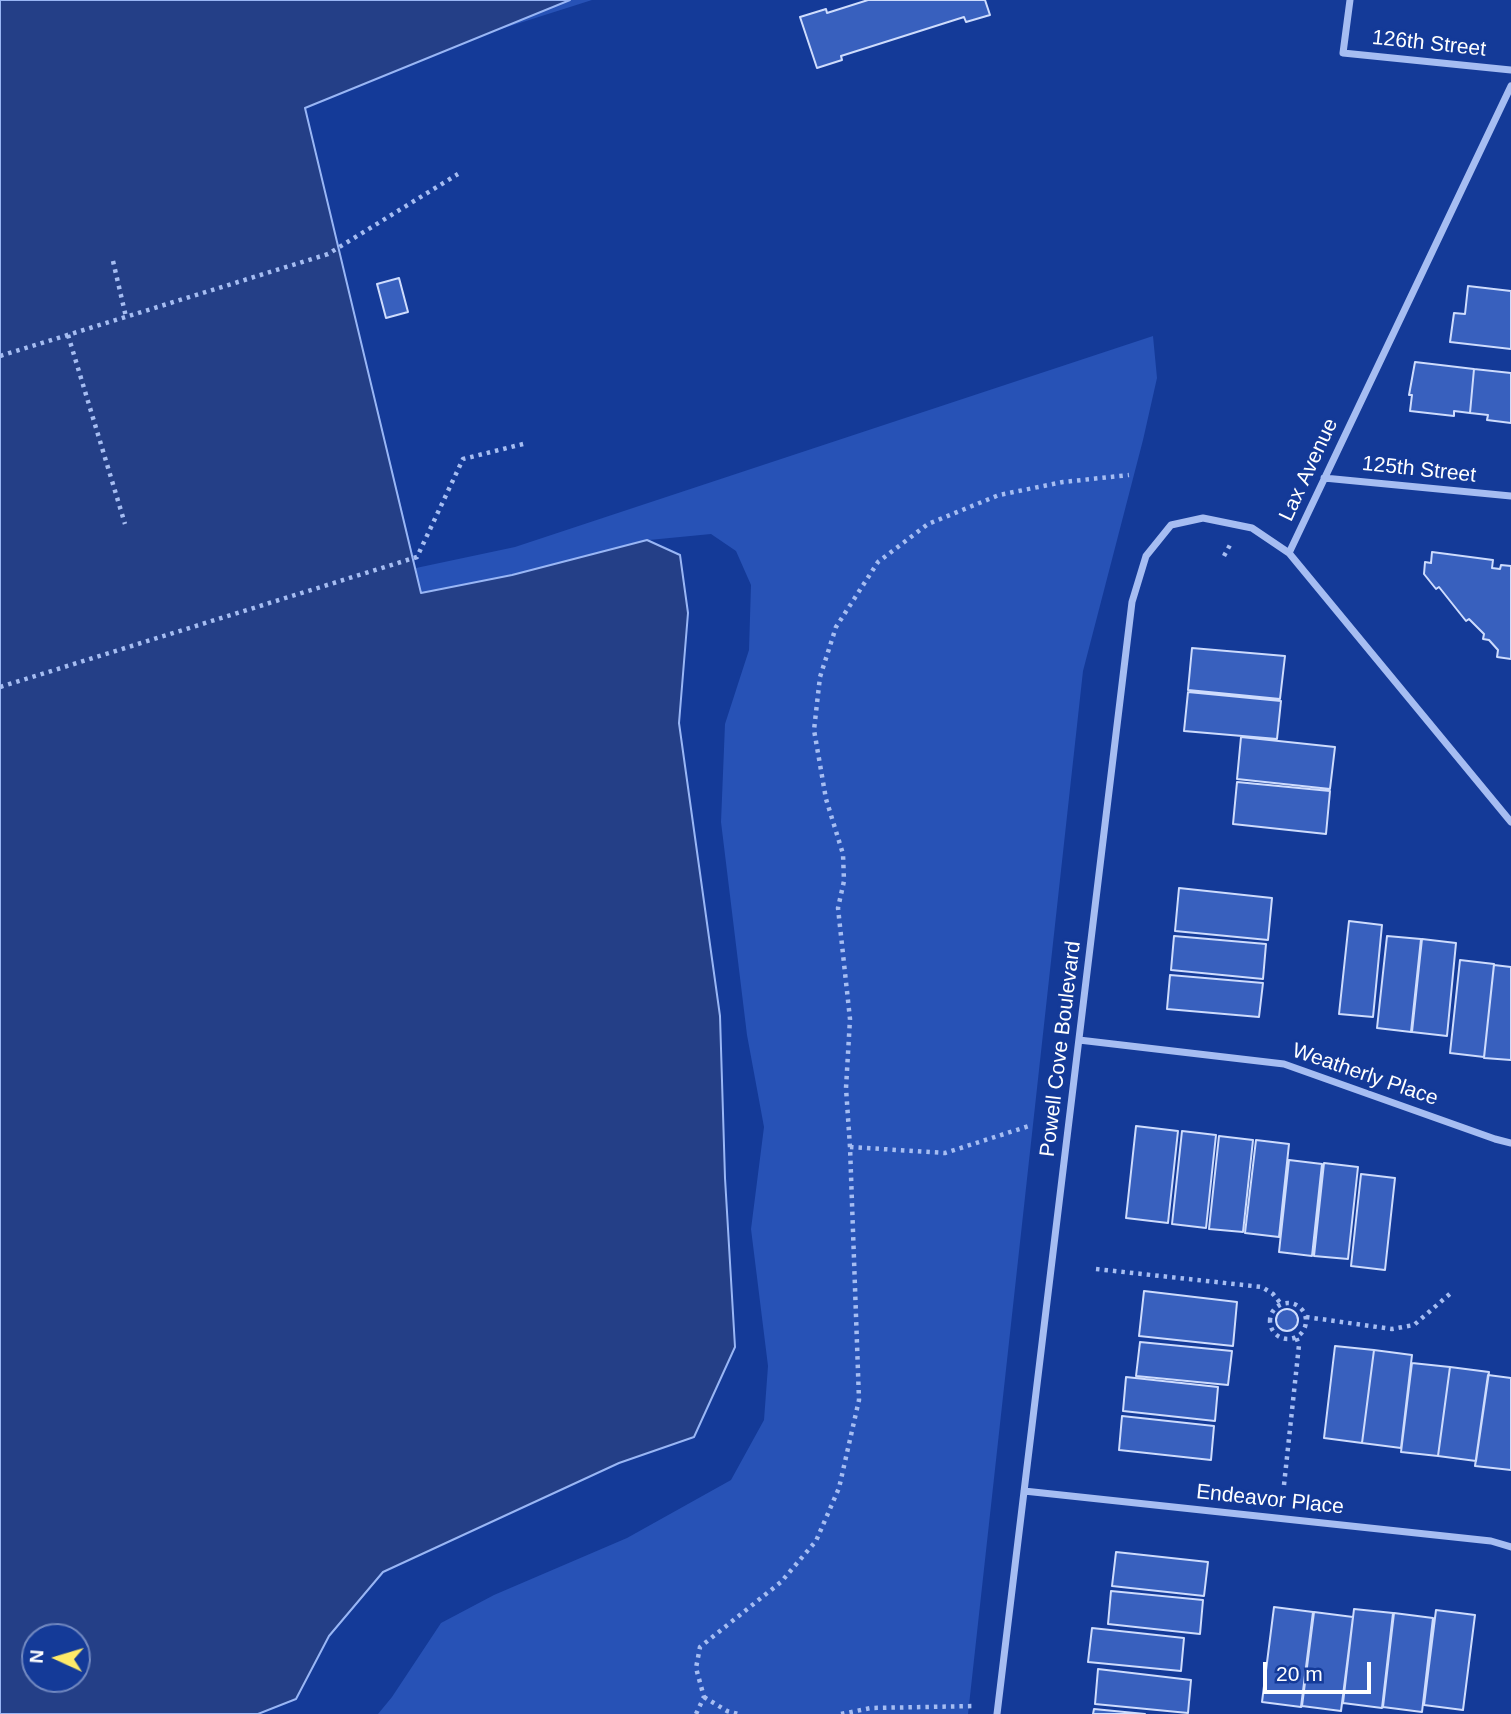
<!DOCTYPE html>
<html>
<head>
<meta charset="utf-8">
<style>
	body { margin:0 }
	#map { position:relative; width:1511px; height:1714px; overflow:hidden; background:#143a98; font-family:Helvetica,sans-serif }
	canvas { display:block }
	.north { position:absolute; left:21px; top:1623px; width:70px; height:70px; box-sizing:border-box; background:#143a98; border:2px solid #7289c1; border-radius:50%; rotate:274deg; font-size:19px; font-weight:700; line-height:28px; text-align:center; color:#fff }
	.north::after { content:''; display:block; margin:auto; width:24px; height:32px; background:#ffea68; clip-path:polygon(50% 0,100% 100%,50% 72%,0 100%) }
	.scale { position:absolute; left:1263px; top:1662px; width:108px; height:32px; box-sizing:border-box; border:4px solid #fff; border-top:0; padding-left:9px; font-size:21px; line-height:24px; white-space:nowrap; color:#fff; -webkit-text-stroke:5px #143a98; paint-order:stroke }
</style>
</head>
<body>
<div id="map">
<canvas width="1511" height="1714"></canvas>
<div class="north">N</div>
<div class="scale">20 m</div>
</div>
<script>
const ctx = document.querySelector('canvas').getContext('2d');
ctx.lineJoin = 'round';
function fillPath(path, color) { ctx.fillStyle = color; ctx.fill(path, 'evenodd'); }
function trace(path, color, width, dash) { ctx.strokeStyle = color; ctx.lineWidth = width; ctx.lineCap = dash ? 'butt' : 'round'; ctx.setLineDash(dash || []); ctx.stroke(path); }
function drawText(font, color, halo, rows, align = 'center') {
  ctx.font = font + ' Helvetica,sans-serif'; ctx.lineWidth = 6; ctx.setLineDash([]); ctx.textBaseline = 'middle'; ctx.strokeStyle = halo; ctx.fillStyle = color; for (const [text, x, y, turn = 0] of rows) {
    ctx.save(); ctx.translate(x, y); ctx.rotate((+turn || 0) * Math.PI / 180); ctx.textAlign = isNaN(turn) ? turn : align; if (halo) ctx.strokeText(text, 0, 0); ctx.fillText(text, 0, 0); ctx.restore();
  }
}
const green = new Path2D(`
	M329 0H592L485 34 305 108 416 568 515 547 1153 336 1157 378 1143 440 1083 671 968 1714H378L392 1697 441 1623 494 1595 627 1538 731 1480 764 1420 768 1366 751 1229 764 1127 747 1035 721 822 725 724 749 650 751 585 736 551 711 534 649 540 680 555 688 613 679 723 720 1016 725 1178 735 1347 694 1437 619 1463 383 1572 329 1636 296 1699 258 1714H0V548ZM35 1637H77V1679H35Z`);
const water = new Path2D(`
	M0 0H570L305 108 421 593 512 575 647 540 680 555 688 613 679 723 720 1016 725 1178 735 1347 694 1437 619 1463 383 1572 329 1636 296 1699 258 1714H0ZM35 1637H77V1679H35Z`);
const building = new Path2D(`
	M868 0H985L990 15 966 22 964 17 841 56 842 60 817 68 800 17 826 9 827 13Z
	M399 278 408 312 386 318 377 284Z
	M1468 286 1511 291V349L1450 342 1454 313 1465 314Z
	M1415 362 1474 369 1470 413 1454 411V416L1410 411 1412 395H1409Z
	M1474 369 1511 373V423L1487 420 1488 415 1470 413Z
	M1432 552 1493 560 1492 568 1500 569 1501 565 1511 566V659L1497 657 1498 650 1489 640 1483 639 1484 634 1469 619 1466 621 1439 587 1436 589 1424 574 1425 562 1431 563Z
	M1192 648 1285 656 1280 699 1188 690Z
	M1188 692 1281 701 1277 739 1184 731Z
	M1241 737 1335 747 1330 789 1237 779Z
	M1237 782 1330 791 1326 834 1233 824Z
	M1179 888 1272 898 1268 940 1175 931Z
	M1349 921 1382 925 1373 1017 1339 1014Z
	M1174 936 1266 944 1263 979 1171 970Z
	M1387 936 1421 939 1411 1032 1377 1028Z
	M1422 939 1456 943 1447 1036 1412 1032Z
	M1460 960 1494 964 1484 1057 1450 1053Z
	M1494 965 1511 967V1060L1484 1058Z
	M1170 975 1263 983 1259 1017 1167 1009Z
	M1136 1126 1178 1131 1168 1223 1126 1218Z
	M1182 1131 1216 1135 1206 1228 1172 1224Z
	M1219 1136 1253 1140 1243 1232 1209 1229Z
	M1256 1140 1289 1144 1279 1237 1245 1233Z
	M1289 1160 1322 1164 1312 1256 1279 1252Z
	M1324 1163 1358 1167 1348 1259 1314 1256Z
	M1361 1174 1395 1178 1385 1270 1351 1266Z
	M1144 1291 1237 1302 1233 1346 1139 1336Z
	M1276 1320a11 11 0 1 1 22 0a11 11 0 1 1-22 0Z
	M1140 1342 1232 1351 1228 1385 1136 1376Z
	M1335 1346 1374 1350 1362 1443 1324 1438Z
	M1374 1350 1412 1355 1401 1448 1362 1443Z
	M1412 1363 1450 1367 1438 1456 1401 1452Z
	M1450 1367 1489 1372 1476 1461 1438 1456Z
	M1488 1375 1511 1378V1470L1475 1466Z
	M1126 1377 1218 1387 1215 1421 1123 1411Z
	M1122 1416 1214 1426 1211 1460 1119 1450Z
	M1116 1552 1208 1562 1204 1596 1112 1586Z
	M1111 1591 1203 1600 1200 1634 1108 1624Z
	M1274 1607 1313 1612 1301 1707 1262 1702Z
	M1354 1609 1393 1613 1382 1708 1343 1703Z
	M1436 1610 1475 1615 1463 1710 1424 1705Z
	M1314 1612 1353 1617 1341 1711 1302 1706Z
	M1394 1613 1433 1618 1422 1712 1383 1707Z
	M1092 1628 1184 1638 1181 1671 1088 1662Z
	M1098 1669 1191 1680 1188 1713 1095 1704Z
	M1094 1709 1145 1714H1093Z`);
const path = new Path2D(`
	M113 261 126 317
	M68 335 125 524
	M0 356 328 254 458 174
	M1224 556 1230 545
	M0 687 417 557 463 459 527 443
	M850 1147 945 1153 1029 1126
	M1096 1269 1262 1287 1273 1294 1281 1304
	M1270 1321a18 18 0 1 1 36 0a18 18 0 1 1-36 0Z
	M1306 1317 1392 1329 1414 1325 1452 1292
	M1284 1485 1299 1345 1296 1337
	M704 1697 727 1711 738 1714
	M696 1714 704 1697 696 1668 700 1647 781 1582 816 1541 839 1488 859 1400 850 1147 846 1088 850 1019 838 908 844 881 843 854 826 799 814 730 820 677 836 627 878 562 928 524 999 495 1063 482 1129 475
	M841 1714 871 1708 976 1706`);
const street = new Path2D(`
	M1350 0 1343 53 1511 70
	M1324 478 1511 496
	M1289 553 1511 86
	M1079 1040 1284 1064 1495 1139 1511 1143
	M1024 1491 1491 1541 1511 1547
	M997 1714 1132 602 1146 556 1171 525 1203 518 1252 528 1289 553 1511 822`);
const streetNames = [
	["126th Street",1429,44,6],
	["Lax Avenue",1309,470,-65],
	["125th Street",1419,470,6],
	["Powell Cove Boulevard",1061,1049,-83],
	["Weatherly Place",1365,1075,19],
	["Endeavor Place",1270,1500,6]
];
fillPath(green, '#2752b6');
fillPath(water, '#243f87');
trace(water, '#99b6f5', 2);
fillPath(building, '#3860be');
trace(building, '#cedcfd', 2);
trace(path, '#a6bdf2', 4.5, [3.5, 5]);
trace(street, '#a6bdf2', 7);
drawText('21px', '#fff', '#143a98', streetNames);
</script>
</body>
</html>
